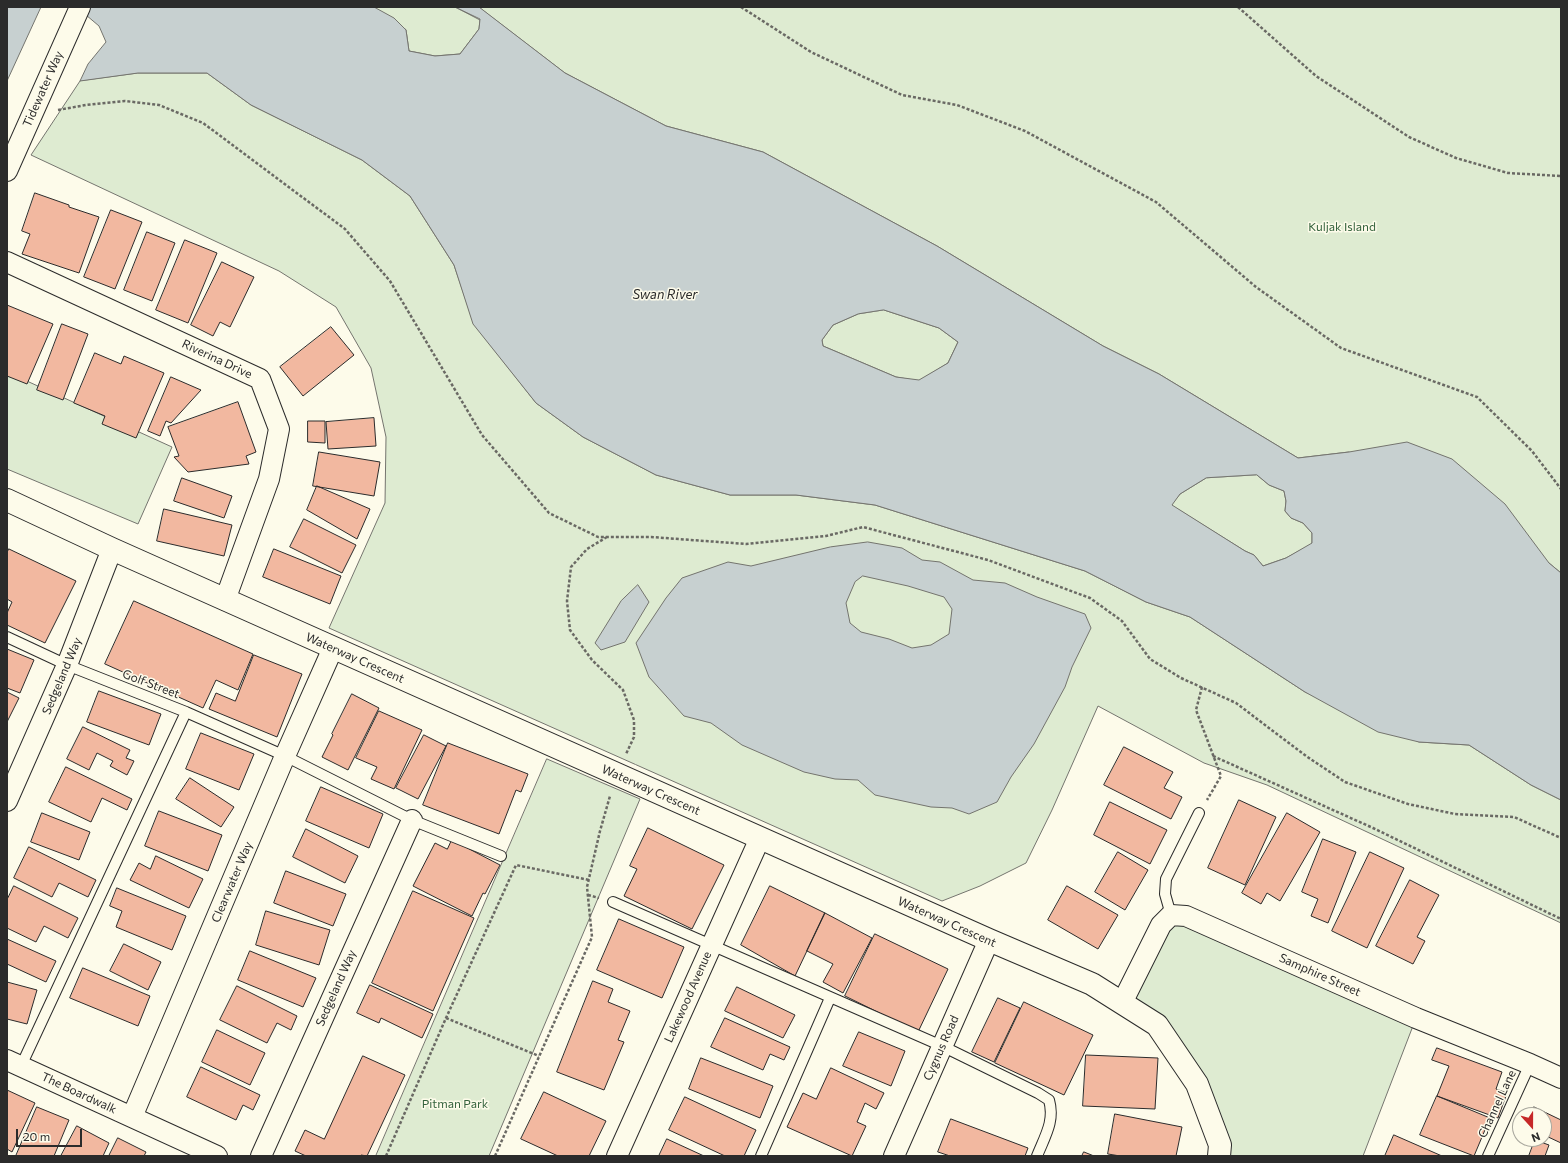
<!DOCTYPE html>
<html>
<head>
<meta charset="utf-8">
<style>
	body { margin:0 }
	#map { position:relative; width:1568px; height:1163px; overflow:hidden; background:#fdfbea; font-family:Commissioner,sans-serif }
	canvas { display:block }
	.frame { position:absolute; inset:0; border:8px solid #2b2b2b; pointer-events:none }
	.north { position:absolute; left:1512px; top:1107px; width:40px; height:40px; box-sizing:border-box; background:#fdfbea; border:1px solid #a9a89e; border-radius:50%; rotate:159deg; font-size:11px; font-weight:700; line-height:16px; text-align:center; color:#2b2b2b }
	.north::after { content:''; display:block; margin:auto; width:14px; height:18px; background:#c62828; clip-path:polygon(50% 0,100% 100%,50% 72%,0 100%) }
	.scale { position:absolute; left:16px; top:1129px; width:66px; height:18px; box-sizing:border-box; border:2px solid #2b2b2b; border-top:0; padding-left:5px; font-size:12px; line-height:14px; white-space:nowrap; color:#2b2b2b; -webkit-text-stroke:3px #fdfbea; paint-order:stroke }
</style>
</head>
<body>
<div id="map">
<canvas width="1568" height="1163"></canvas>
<div class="frame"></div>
<div class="north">N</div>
<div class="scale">20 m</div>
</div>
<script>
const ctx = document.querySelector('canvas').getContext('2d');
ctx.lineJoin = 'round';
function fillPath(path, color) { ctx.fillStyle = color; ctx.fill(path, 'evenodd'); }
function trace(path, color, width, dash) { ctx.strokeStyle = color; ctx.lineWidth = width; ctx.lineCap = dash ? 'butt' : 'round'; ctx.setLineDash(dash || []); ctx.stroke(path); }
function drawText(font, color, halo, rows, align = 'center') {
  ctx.font = font + ' Commissioner,sans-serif'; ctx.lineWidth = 3; ctx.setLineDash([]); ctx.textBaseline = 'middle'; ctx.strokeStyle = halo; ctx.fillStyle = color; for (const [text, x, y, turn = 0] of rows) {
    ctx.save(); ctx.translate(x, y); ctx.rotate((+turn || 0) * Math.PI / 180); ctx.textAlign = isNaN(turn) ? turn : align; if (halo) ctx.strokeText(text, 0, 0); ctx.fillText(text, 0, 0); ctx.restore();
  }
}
const green = new Path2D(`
	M374 7H455L480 20 479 29 460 54 435 56 409 51 406 30Z
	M479 7H1561V573L1549 563 1349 452 1298 458 1159 374 1103 346 937 246 763 152 666 126 565 73Z
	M138 73H207L251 105 362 160 410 196 454 265 474 324 536 403 583 437 656 475 730 495H796L875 505 1085 571 1146 602 1190 617 1305 692 1419 742 1469 745 1531 785 1561 800V923L1267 785 1204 763 1098 706 1052 810 1026 863 980 886 942 901 329 628 385 503 386 437 371 368 336 307 279 271 31 155 80 81Z
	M884 310 939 328 958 342 948 363 919 381 896 377 823 346 822 340 833 325 858 314Z
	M7 372 172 447 138 524 7 469Z
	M1257 475 1269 485 1284 491 1286 501 1285 511 1291 518 1303 523 1312 533V544L1286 558 1263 566 1254 555 1245 551 1171 505 1180 494 1206 478Z
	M547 759 640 799 489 1156H376Z
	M1171 915 1416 1018 1363 1156H1219L1197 1084 1122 1003Z`);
const water = new Path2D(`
	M7 7H41L7 81Z
	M70 7H374L394 18 406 30 409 51 435 56 460 54 479 29 480 19 455 7H479L565 73 666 126 763 152 937 246 1103 346 1159 374 1298 458 1349 452 1407 442 1452 459 1505 504 1549 563 1561 573V800L1531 785 1469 745 1419 742 1378 732 1305 692 1190 617 1146 602 1085 571 875 505 796 495H730L656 475 583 437 536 403 473 324 454 265 410 196 362 160 251 105 207 73H138L80 81 88 64 106 42 99 26 86 15ZM884 310 939 328 958 342 948 363 919 380 896 377 823 346 822 340 833 325 858 314ZM1257 475 1269 485 1284 491 1286 501 1285 511 1291 518 1303 523 1312 533V543L1286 558 1263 566 1254 555 1245 551 1172 505 1180 494 1206 478Z
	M868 542 902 548 922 560 940 562 973 580 1005 583 1037 597 1085 614 1091 628 1072 667 1065 687 1034 744 1011 777 997 802 969 814 952 808 931 807 875 795 858 780 835 779 804 772 742 745 711 723 684 716 649 677 636 643 666 598 682 578 728 562 751 566 830 547ZM863 576 908 586 944 597 952 609 949 634 931 645 912 648 889 639 861 632 850 623 846 603 855 582Z
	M638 585 649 602 625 642 601 650 595 643 621 601Z`);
const building = new Path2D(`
	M35 193 69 205V207L99 217 79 273 22 254 30 234 22 231Z
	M111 210 142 222 115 289 84 277Z
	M147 232 175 243 152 301 124 290Z
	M185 240 217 253 188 323 156 310Z
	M222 262 254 277 230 327 220 322 213 336 191 325Z
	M7 305 53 324 27 384 7 376Z
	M62 324 88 334 63 400 37 390Z
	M331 327 354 355 303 396 280 367Z
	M95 353 121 364 124 356 164 373 136 438 102 424 105 416 74 403Z
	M171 377 201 390 171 423 166 421 160 436 148 431Z
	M238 402 256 452 246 456 249 464 188 472 174 457 179 456 168 427Z
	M374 418 376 446 328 449 326 422Z
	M308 421H325V443L308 442Z
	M319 452 380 462 374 496 313 486Z
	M182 478 232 496 224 518 174 501Z
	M317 486 370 509 357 539 307 510Z
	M164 509 232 525 224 556 157 541Z
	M304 519 356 545 342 573 290 547Z
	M9 549 76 581 45 643 7 625V613L12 602 7 599V553Z
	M274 549 341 576 330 604 263 577Z
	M134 601 253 654 238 690 216 680 203 708 105 664Z
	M7 649 34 660 20 693 7 688Z
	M254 655 302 674 277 737 209 709 216 693 235 701Z
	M99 691 161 714 149 745 87 722Z
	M7 692 19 698 7 722Z
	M352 694 379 708 348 770 322 757 333 735 332 734Z
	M379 711 422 730 394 789 371 779 377 767 356 758Z
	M83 727 130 750 126 758 134 761 127 775 110 766 113 761 97 753 89 770 67 759Z
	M201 733 254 754 239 790 186 769Z
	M424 735 446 746 418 799 396 788Z
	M448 743 528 774 521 792 516 790 499 834 423 805Z
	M1124 747 1173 772 1164 788 1182 797 1171 819 1104 785Z
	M66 767 132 799 127 810 102 798 91 822 49 802Z
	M190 778 234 807 221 827 176 799Z
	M321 787 383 814 369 848 306 821Z
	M1239 800 1276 817 1245 885 1208 868Z
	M1110 802 1167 830 1150 864 1094 835Z
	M159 811 222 835 208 871 145 846Z
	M42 813 90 832 79 860 31 842Z
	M1287 813 1320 832 1280 901 1267 893 1261 904 1242 893Z
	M648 828 724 865 692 929 624 896 637 869 630 866Z
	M306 829 358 856 345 883 293 857Z
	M1323 839 1356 852 1328 923 1311 916 1318 899 1302 892Z
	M452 840 500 865 485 894 483 893 472 916 413 886 435 843 447 849Z
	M29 847 96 880 88 897 59 883 52 897 14 878Z
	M1118 852 1148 870 1125 910 1095 892Z
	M1370 852 1404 868 1367 948 1332 931Z
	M156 856 203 879 189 908 130 880 139 863 150 869Z
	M286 871 346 894 333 926 274 903Z
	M1410 880 1439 895 1417 937 1425 941 1413 964 1376 946Z
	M14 886 78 918 68 938 44 926 36 942 7 928V900Z
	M770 886 825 913 795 976 741 945Z
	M1067 886 1118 915 1098 949 1048 920Z
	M117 888 186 916 172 950 116 927 122 911 110 906Z
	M413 891 474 918 433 1011 372 983Z
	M266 911 330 930 319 965 256 945Z
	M825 913 872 938 843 993 823 982 833 964 807 951Z
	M619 919 684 947 662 998 597 970Z
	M875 934 948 969 918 1032 845 996Z
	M7 939 56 961 46 982 7 964Z
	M124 944 161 962 148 990 110 971Z
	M250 951 316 978 303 1007 238 980Z
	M83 968 150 996 138 1026 70 998Z
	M593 981 613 989 608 1002 630 1011 618 1040 624 1042 604 1090 557 1072Z
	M7 982 37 990 27 1024 7 1019Z
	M370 985 433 1014 422 1038 381 1018 379 1023 357 1013Z
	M237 986 297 1016 291 1030 277 1023 267 1043 220 1020Z
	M737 987 795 1015 783 1038 725 1011Z
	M998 998 1020 1008 994 1062 972 1052Z
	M1024 1002 1093 1035 1064 1095 995 1063Z
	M725 1018 790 1047 784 1060 770 1054 763 1070 711 1047Z
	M217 1030 265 1053 250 1085 202 1062Z
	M859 1032 905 1051 891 1086 843 1066Z
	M1437 1048 1502 1072 1496 1089 1507 1093 1498 1118 1437 1096 1449 1066 1432 1060Z
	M1086 1055 1158 1058 1155 1109 1083 1106Z
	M363 1056 405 1075 367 1156 361 1155 360 1156H306L295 1151 305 1130 324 1139Z
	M701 1058 773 1086 760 1118 689 1089Z
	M201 1067 260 1095 253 1110 243 1105 236 1120 187 1097Z
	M831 1068 884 1093 876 1109 865 1103 857 1122 866 1126 852 1156 787 1127 803 1093 816 1099Z
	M7 1090 35 1103 12 1152 7 1149Z
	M544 1092 606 1121 589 1156H558L521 1139Z
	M1437 1096 1490 1118 1474 1156 1420 1135Z
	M685 1097 756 1130 744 1156H725L669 1130Z
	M37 1107 69 1120 54 1156H16Z
	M1534 1107 1561 1120V1143L1544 1135V1115H1531Z
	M1115 1114 1182 1127 1176 1156H1120L1108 1154Z
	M951 1119 1028 1148 1025 1156H950L938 1152Z
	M77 1126 109 1143 103 1156H61Z
	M1394 1135 1442 1156H1385Z
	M118 1138 146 1152 144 1156H109Z
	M667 1139 704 1156H659Z
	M1535 1140 1549 1145 1545 1156H1529Z
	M1084 1152 1094 1156H1082Z`);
const path = new Path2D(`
	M741 7 811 52 902 95 957 105 1025 131 1156 202 1256 287 1341 348 1477 397 1532 451 1561 489
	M1238 7 1316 76 1409 137 1456 158 1508 173 1561 176
	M58 110 86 105 125 101 159 105 203 123 345 229 390 281 482 435 549 513 598 537H651L746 544 826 536 863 527 988 560 1090 598 1122 621 1150 659 1181 678 1236 703 1306 756 1345 782 1408 804 1455 814 1514 817 1561 838
	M607 537 587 549 571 567 567 601 570 630 592 660 623 690 634 720V737L626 754
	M1202 687 1196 710 1221 776 1207 800
	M1213 756 1373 828 1561 919
	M588 895 599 898
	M446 1018 539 1056
	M386 1156 446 1018 516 865 589 880
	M495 1156 592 937 587 887 600 831 610 796`);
const lane = new Path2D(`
	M7 637 67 665 186 712 285 756 412 820 501 856
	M613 902 942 1046 1038 1093 1049 1100C1055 1121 1045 1136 1037 1156
	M1171 915 1165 894 1166 879 1199 813
	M21 1066 186 712
	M761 1156 830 998
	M1488 1156 1530 1064`);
const street = new Path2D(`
	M7 171 80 7
	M7 262 260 379 279 429 269 479 225 600
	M7 801 67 665 112 549
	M1122 1003 1161 925 1171 915 1186 916 1416 1018 1530 1064 1561 1078
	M7 1060 217 1156
	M132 1117 285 756 333 648
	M261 1156 412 820
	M617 1156 760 838
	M894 1156 989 940`);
const secondary = new Path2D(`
	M7 500 112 549 989 940 1092 984 1157 1025 1197 1084 1220 1145 1219 1156`);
const streetNames = [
	["Tidewater Way",43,89,-66],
	["Riverina Drive",217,359,25],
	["Waterway Crescent",355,658,24],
	["Sedgeland Way",62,676,-67],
	["Golf Street",151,684,21],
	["Waterway Crescent",651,790,24],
	["Clearwater Way",232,882,-67],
	["Waterway Crescent",947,922,24],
	["Samphire Street",1320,975,24],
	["Sedgeland Way",336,988,-66],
	["Lakewood Avenue",688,997,-66],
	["Cygnus Road",941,1048,-66],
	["The Boardwalk",79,1093,25],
	["Channel Lane",1497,1104,-65]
];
const parkNames = [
	["Kuljak Island",1342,227],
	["Pitman Park",455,1104]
];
const waterNames = [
	["Swan River",665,295]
];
fillPath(green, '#deebd1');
trace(green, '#74746e', 1);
fillPath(water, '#c7d0d0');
trace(water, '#74746e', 1);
fillPath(building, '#f2b8a0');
trace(building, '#2b2b2b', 1);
trace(lane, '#2b2b2b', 12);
trace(street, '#2b2b2b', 22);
trace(secondary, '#2b2b2b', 24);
trace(path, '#6a6964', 2.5, [3, 2]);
trace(lane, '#fdfbea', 10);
trace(street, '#fdfbea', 20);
trace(secondary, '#fdfbea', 22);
drawText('12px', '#2b2b2b', '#fdfbea', streetNames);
drawText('12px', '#34623c', '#fdfbea', parkNames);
drawText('italic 13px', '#2b2b2b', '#fdfbea', waterNames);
</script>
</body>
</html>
